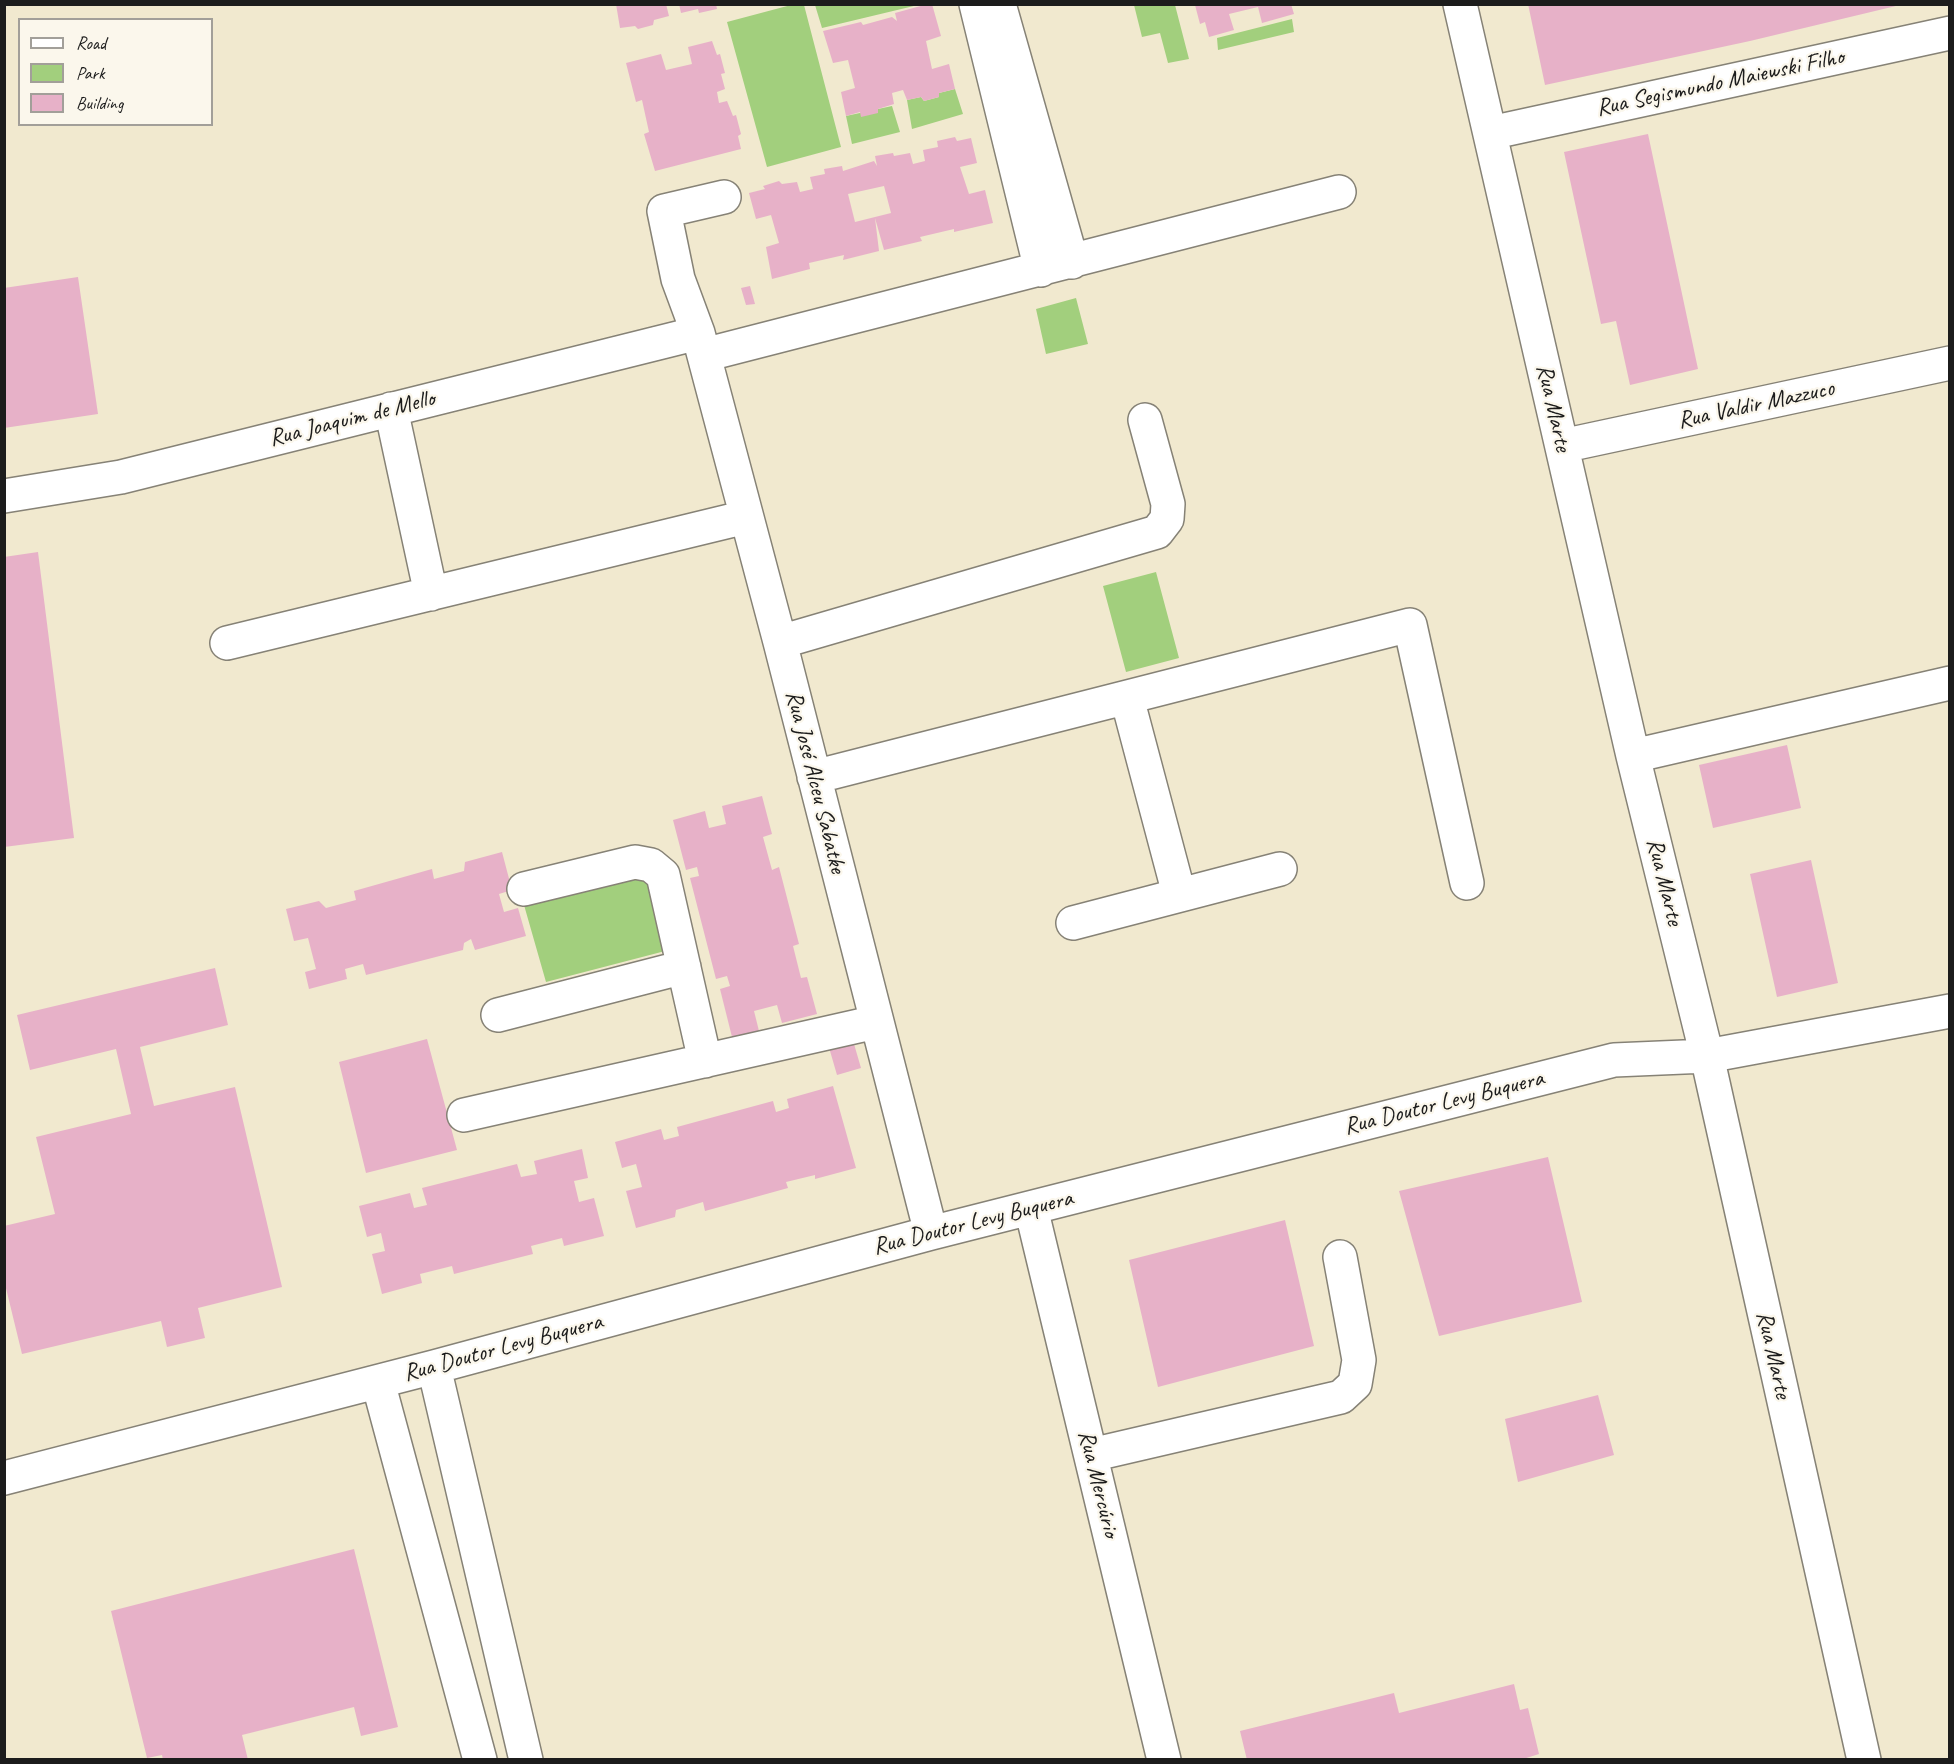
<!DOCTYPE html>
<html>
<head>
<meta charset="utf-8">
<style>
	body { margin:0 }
	#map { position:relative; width:1954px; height:1764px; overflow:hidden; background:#f1e9cf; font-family:Caveat,sans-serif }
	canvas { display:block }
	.frame { position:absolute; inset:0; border:6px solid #1c1c1c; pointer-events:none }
	.legend { position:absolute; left:18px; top:18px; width:195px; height:108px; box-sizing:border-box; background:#fbf7ec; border:2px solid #a29f99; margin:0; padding:8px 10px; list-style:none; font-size:18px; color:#1c1c1c }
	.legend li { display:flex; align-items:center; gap:12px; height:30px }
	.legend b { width:30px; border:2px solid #a29f99 }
</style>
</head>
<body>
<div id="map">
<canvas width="1954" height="1764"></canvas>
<div class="frame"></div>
<ul class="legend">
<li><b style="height:8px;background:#fff"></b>Road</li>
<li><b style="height:16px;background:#a2cf7d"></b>Park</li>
<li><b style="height:16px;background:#e7b1c8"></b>Building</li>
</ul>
</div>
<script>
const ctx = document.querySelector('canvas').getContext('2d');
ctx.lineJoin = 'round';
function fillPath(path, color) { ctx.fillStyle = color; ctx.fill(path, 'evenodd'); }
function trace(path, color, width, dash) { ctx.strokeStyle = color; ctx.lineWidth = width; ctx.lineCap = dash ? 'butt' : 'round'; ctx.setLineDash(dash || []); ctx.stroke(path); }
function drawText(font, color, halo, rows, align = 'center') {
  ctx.font = font + ' Caveat,sans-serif'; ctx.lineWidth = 4.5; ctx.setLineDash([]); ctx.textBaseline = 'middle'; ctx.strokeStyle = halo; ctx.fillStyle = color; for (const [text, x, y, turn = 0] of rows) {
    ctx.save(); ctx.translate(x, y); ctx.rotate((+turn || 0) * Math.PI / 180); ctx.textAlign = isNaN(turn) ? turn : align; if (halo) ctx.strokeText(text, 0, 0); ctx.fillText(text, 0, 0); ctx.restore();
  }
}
const green = new Path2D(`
	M791 5H804L841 147 767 167 727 22Z
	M815 5V4L918 5 822 28Z
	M1134 5H1175L1189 59 1168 63 1160 33 1142 37Z
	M1292 19 1294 32 1218 50 1217 38Z
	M955 89 963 114 912 129 907 100 921 97 924 101 939 97V93Z
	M892 106 900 132 852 144 846 116Z
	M1076 298 1088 344 1046 354 1036 309Z
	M1156 572 1179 658 1126 672 1103 586Z
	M647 867 669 950 546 982 522 898Z`);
const building = new Path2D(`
	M616 4H666L669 16 654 20 653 25 638 29 635 26 620 28Z
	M679 4H716L717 9 699 13 698 9 681 13Z
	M928 4H932L941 36 926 41 932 69 949 64 955 89 939 93V97L924 101 921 97 907 100 903 90 892 93 894 104 878 109V113L861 117 860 112 846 116 841 92 855 88 848 60 833 63 823 31 861 22 863 25 892 17 897 21 895 13Z
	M1291 4 1294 14 1262 23 1258 7 1229 14 1234 30 1209 37 1205 22 1200 24 1195 5Z
	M1528 4H1900V5L1750 41 1545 85Z
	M712 41 717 55 720 54 725 73 721 74 725 89 717 92 719 103 727 101 733 116 736 115 741 134 738 136 741 149 655 171 644 134 649 132 642 100 636 102 626 63 661 54 666 70 692 64 688 47Z
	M1648 134 1698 369 1630 385 1616 321 1601 324 1564 152Z
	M955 137 957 141 971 138 977 163 960 167 969 194 985 190 993 223 954 232V229L920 237 922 241 884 250 875 218 879 251 843 260 844 255 809 263 810 269 772 279 766 247 779 243 771 215 756 219 749 193 765 189 763 186 779 181 782 184 797 182 800 192 813 189 810 177 825 174 824 169 842 166 843 171 874 161 877 166 875 156 893 153 894 156 910 153 913 164 925 161 923 150 938 147 937 141ZM884 186 891 213 855 222 848 194Z
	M78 277 98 414 4 428V288Z
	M750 286 755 304 746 305 741 288Z
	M38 552 74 838 4 847V557Z
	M1787 745 1801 808 1713 828 1699 765Z
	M762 796 772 834 763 837 772 870 779 867 799 944 793 946 801 978 807 977 817 1014 782 1023 777 1005 754 1011 759 1031 732 1037 720 989 730 986 727 976 716 979 690 878 699 876 697 867 686 870 673 820 705 811 709 828 726 824 722 806Z
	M502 852 512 890 499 894 504 912 518 908 526 936 475 950 471 939 464 943 463 950 366 975 363 964 345 969 347 979 309 989 305 972 316 969 308 938 294 941 286 909 319 901 326 908 356 900 354 891 432 869 434 879 464 871 465 862Z
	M1811 860 1838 983 1777 997 1750 874Z
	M215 968 228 1025 140 1047 154 1106 235 1087 282 1287 198 1308 205 1338 167 1347 161 1321 22 1354 4 1280V1226L55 1214 36 1137 131 1114 116 1049 30 1070 17 1015Z
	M852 1037 861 1068 837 1075 828 1044Z
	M427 1039 457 1150 366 1173 339 1062Z
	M833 1086 856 1168 815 1179V1175L786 1182 788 1188 705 1211 703 1202 676 1210 675 1217 636 1228 626 1191 642 1187 636 1164 622 1168 615 1142 661 1129 664 1140 679 1136 677 1127 773 1101 776 1112 789 1108 787 1099Z
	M582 1149 588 1178 574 1181 579 1202 594 1198 604 1236 564 1246 562 1238 531 1246 533 1254 454 1274 452 1266 420 1274 422 1283 382 1294 372 1254 385 1251 381 1233 367 1237 359 1206 410 1193 414 1208 427 1205 422 1188 517 1164 521 1177 537 1174 534 1161Z
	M1548 1157 1582 1302 1439 1336 1399 1191Z
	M1285 1220 1314 1346 1158 1387 1129 1260Z
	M1598 1395 1614 1455 1518 1482 1505 1419Z
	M354 1549 398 1727 361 1736 354 1707 242 1735 248 1760H163L162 1755 147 1758 111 1611Z
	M1514 1684 1520 1710 1528 1708 1539 1754 1520 1760H1247L1240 1731 1394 1693 1399 1713Z`);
const minor = new Path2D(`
	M976 4 1041 270
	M999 4 1072 262
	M1460 4 1633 756 1707 1056 1864 1760
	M1490 133 1950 33
	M724 197 664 211 678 279 698 333 780 642 931 1233
	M704 355 1339 192
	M391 409 431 594
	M1562 446 1950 363
	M4 496 121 477 698 333
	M780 642 1157 532 1167 519 1168 504 1145 420
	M227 643 746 517
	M1127 698 1179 894
	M1633 756 1950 683
	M814 777 1410 625 1467 883
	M524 889 635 862 651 865 663 875 705 1061
	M1073 923 1280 869
	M498 1015 684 967
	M464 1115 876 1022
	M1031 1208 1164 1760
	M434 1367 526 1760
	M378 1382 480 1760
	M1091 1455 1341 1397 1355 1384 1359 1360 1340 1257
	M4 1478 434 1367 931 1233 1614 1060 1707 1056 1950 1011`);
const streetNames = [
	["Rua Segismundo Maiewski Filho",1720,83,-12],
	["Rua Valdir Mazzuco",1756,405,-12],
	["Rua Marte",1553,408,77],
	["Rua Joaquim de Mello",352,419,-14],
	["Rua José Alceu Sabatke",815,782,76],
	["Rua Marte",1664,882,76],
	["Rua Doutor Levy Buquera",1444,1103,-14],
	["Rua Doutor Levy Buquera",973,1223,-14],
	["Rua Doutor Levy Buquera",503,1348,-15],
	["Rua Marte",1773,1355,77],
	["Rua Mercúrio",1098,1484,76]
];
fillPath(green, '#a2cf7d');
fillPath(building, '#e7b1c8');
trace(minor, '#868276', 36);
trace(minor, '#fff', 33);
drawText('24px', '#1c1c1c', '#fbf7ec', streetNames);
</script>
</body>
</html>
